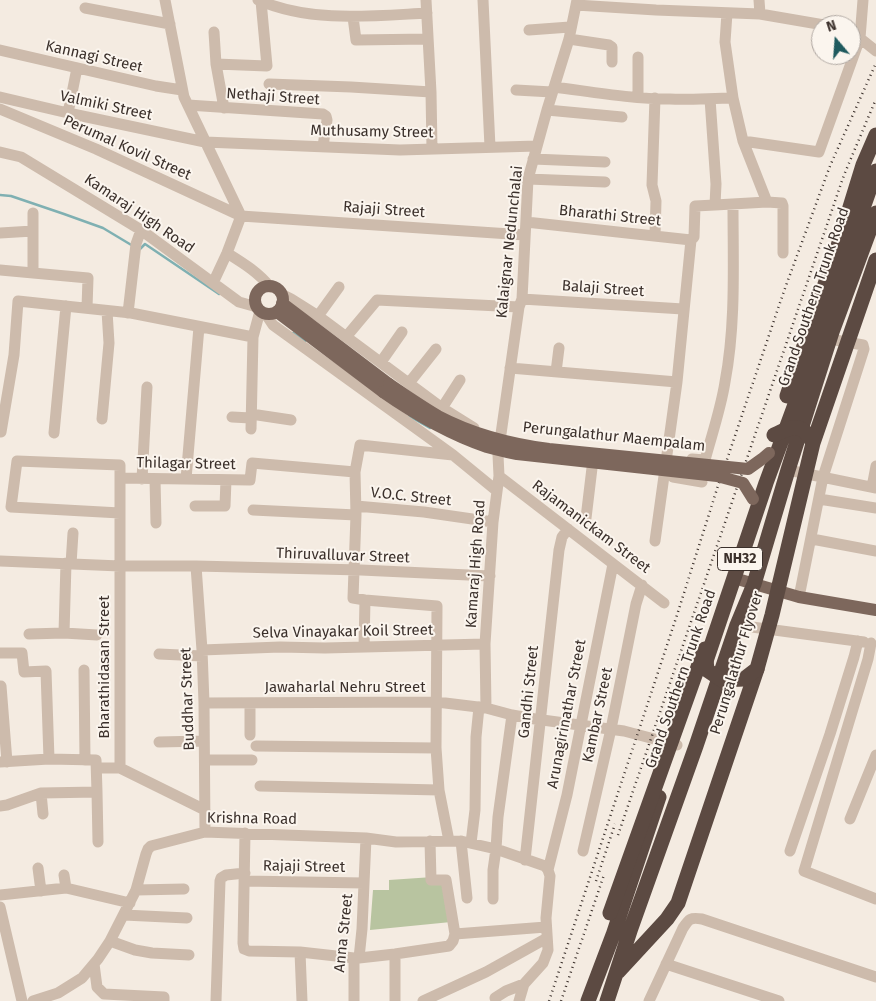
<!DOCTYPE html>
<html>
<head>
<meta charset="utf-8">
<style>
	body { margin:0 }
	#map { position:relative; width:876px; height:1001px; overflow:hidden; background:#f4ebe1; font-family:"Fira Sans",sans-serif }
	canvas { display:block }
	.north { position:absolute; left:811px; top:15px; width:50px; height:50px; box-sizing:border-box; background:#fbf5ee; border:1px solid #aea6a0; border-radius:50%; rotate:342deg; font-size:14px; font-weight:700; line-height:20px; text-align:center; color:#3b302b }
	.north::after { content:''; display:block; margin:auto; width:18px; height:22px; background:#1f5a5e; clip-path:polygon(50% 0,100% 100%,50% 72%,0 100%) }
</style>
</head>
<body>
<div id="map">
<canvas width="876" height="1001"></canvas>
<div class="north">N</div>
</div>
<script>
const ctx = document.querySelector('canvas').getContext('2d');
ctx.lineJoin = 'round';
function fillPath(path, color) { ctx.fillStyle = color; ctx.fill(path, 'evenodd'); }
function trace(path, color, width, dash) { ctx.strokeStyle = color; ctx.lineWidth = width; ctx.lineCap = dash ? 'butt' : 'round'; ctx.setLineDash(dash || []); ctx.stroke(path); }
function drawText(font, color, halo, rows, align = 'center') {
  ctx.font = font + ' "Fira Sans",sans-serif'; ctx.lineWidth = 4; ctx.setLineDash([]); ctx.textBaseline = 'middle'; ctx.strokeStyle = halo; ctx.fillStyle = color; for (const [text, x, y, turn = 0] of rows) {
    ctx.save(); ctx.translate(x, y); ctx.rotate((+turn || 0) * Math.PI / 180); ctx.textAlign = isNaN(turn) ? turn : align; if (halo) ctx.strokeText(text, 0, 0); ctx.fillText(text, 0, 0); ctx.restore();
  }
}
const green = new Path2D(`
	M433 877 448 883 451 922 370 930 373 890H389V880Z`);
const stream = new Path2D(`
	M0 195 11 196 64 214 103 228 133 246
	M140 249 145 244 219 294
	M293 333 305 341
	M409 416 430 428`);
const minor = new Path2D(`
	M165 0 184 97 241 216 227 253 213 283
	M258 0C311 23 371 16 427 13
	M426 0 431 92 432 149
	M483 0 490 147
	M577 0 569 39 547 110 528 179 522 299 519 307 498 455 499 476 493 522 485 644 486 708 512 715 535 719 624 731 677 745
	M759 0 760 14
	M576 5 656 10 760 14 824 25
	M85 8 170 24
	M727 13 725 42 733 98 743 141 767 202
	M353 17 356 40 428 39
	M529 30 570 27
	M851 31 876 51
	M214 32 216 64
	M569 39 609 45 612 47V62
	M0 50 156 86 182 90
	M638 57V97
	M269 84 351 87 431 92
	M554 87C593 92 631 99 670 99 691 100 712 98 733 98
	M516 90 552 92
	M0 97 68 113 205 142 400 150 537 146
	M655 98 652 185 656 201 655 236
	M710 99 716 184 715 205 767 202 782 203 783 206V253
	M188 105 323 114 326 116 327 120 323 146
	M224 108 216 64 267 66 261 1
	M0 109 96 149 241 216 525 235
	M547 110 622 117
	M68 113 77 68
	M743 141 819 152 860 38 863 0
	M0 152 21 157 141 230 239 302 257 307
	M533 159 605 162
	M528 179 605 182
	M33 213V273
	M526 222 691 240
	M0 233 33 231
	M227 253C243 263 258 272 270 287
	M0 270 88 278 87 308
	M281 294 291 299 318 316 442 408 474 428
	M522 299 683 309
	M128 313 136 244 141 230
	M265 313 273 325 453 455 497 491
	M318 316 339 287
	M346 337 377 300 519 307
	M381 362 402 332
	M510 368 677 382
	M556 372 559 348
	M409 383 436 349
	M442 408 460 380
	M251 414 291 420
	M232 417 251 418
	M102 419 109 343 107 311
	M251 429 253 337 260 311
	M1 432 14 355 18 301 131 313 253 337
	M54 433 66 306
	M692 459 705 460C712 434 721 408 725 382 736 324 733 263 733 205
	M788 470 876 488
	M499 476 664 603
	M673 477 702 482
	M120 478 250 480 252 463 355 472
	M142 479 147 387
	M155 479 156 523
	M186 479 199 327
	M872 487 876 466
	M819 499 876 508
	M195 506H225L226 480
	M356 506 424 512 493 522
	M253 510 356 515
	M586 518 592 468
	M812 539 876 551
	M655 541 677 382 691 240 694 237 695 206 715 205
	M0 561 120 566H196L361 570 490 576
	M71 564 73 533
	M196 566 202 650 204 703 205 832
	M799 597 823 477 864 349 863 345 830 339
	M737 625 864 642
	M64 633 66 563
	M29 634 64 633 97 635
	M871 643 868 659 804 871 876 899
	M364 647 365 600
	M202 650 280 647 325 648 485 644
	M0 653H22L24 672 46 671 49 759
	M159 654 202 656
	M84 670 85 760
	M0 686H1L7 762
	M204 703 437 702 486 708
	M250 735V703
	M159 742 204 741
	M256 746 436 748
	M205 760H252
	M0 762 49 759 96 760 97 792 41 793 7 805 0 806
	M97 768H120L205 810
	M120 768V465L17 461 11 507 120 513
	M260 786 439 790
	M97 792 98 842
	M41 793 43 814
	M850 819 876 755
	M245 833 243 943 244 949 249 951 300 952 354 958
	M449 841 439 790 436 748 437 606 365 600 353 598 356 515 355 472 360 445 453 455
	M461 841 467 898
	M471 843 475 810 476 737 479 707
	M583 851 611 729 636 604 642 585
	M790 851 830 734 854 657 858 641
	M525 860 559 550 562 537 568 529
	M38 868 41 891
	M548 870 567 795 613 564
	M64 875 66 888
	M244 881 364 883
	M136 890 184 889
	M0 895 66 888 130 903
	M493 899V870L496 849 498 817 512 715
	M0 907 22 1001
	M124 915 187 918
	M455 934 546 927
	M110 941 135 950 152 953 189 955
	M300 952 302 1001
	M395 954V1001
	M359 958 395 954 449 946 453 941 455 934 446 880H431L430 841
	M94 964 97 987 104 994 164 997V1001
	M666 964 779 1001
	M495 998 506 991 524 984
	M33 1001 58 993 82 978 98 959 110 941 136 890 146 854 148 849 151 846 205 832 366 838 396 842 461 841 496 849 545 866 548 870 550 876 546 918 548 950 543 963 524 984 519 1001
	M216 1001 220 881 221 878 226 875 245 873
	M354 1001V958H359L362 929 366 838
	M423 1001 486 972 547 938
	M649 1001 683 928C689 919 690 917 702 919L876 977`);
const major = new Path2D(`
	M255 300a14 14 0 1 1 28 0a14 14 0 1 1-28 0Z
	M282 303 389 384
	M277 312 383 392
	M734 578 799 597 876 610`);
const highway = new Path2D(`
	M787 396 838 246 863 165 876 135
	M705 664 766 483 808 369 824 319 876 171
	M618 972 667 919 678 903 757 669
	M588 1001 613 935 659 797
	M607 1001 631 928 696 746 737 625 754 584 788 470 832 332 876 213`);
const rail = new Path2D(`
	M618 835 844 175 876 99
	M596 881 615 824
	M549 1001 677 615 717 489 784 291 830 166 876 63
	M561 1001 604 875`);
const majorBridge = new Path2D(`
	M389 384C405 395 421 406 438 416 472 434 511 444 549 449L748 469 762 459 769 453
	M383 392C416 415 449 434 487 447 497 450 507 452 517 454L717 476 743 483 753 499`);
const highwayBridge = new Path2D(`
	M774 435C792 426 802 422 813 443
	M705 649 707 670 722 680 744 679 757 669 772 615 813 443 876 260
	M610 913 703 653`);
const shields = [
	[740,559,45]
];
const shieldNames = [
	["NH32",740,559]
];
const streetNames = [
	["Kannagi Street",94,57,13],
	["Nethaji Street",273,97,4],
	["Valmiki Street",106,106,12],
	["Muthusamy Street",372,132,1],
	["Perumal Kovil Street",127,148,24],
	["Rajaji Street",384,210,4],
	["Kamaraj High Road",139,214,34],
	["Bharathi Street",610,216,6],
	["Kalaignar Nedunchalai",510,242,-84],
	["Balaji Street",603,289,4],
	["Grand Southern Trunk Road",814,297,-71],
	["Perungalathur Maempalam",614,437,6],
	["Thilagar Street",186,464,1],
	["V.O.C. Street",411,497,6],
	["Rajamanickam Street",591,527,37],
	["Thiruvalluvar Street",343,556,2],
	["Kamaraj High Road",476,564,-86],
	["Selva Vinayakar Koil Street",343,632,-1],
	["Perungalathur Flyover",737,663,-73],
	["Bharathidasan Street",105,667,-90],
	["Grand Southern Trunk Road",681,679,-71],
	["Jawaharlal Nehru Street",345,688],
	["Gandhi Street",529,692,-84],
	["Buddhar Street",188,699,-92],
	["Arunagirinathar Street",567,714,-79],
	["Kambar Street",598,715,-78],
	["Krishna Road",252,819,1],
	["Rajaji Street",304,867,1],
	["Anna Street",344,933,-84]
];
fillPath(green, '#b8c4a0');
trace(stream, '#7fb0b2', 2.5);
trace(minor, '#cdbbac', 11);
trace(major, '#7d675c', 12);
trace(highway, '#5c4a42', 15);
trace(rail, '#3b302b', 2.5, [1, 4]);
trace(majorBridge, '#7d675c', 12);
trace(highwayBridge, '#5c4a42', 15);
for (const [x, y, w] of shields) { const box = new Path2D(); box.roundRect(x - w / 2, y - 11.5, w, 23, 4); ctx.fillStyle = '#fbf5ee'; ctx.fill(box); trace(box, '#3b302b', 1); }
drawText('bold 14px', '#3b302b', null, shieldNames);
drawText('15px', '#3b302b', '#fbf5ee', streetNames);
</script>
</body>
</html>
